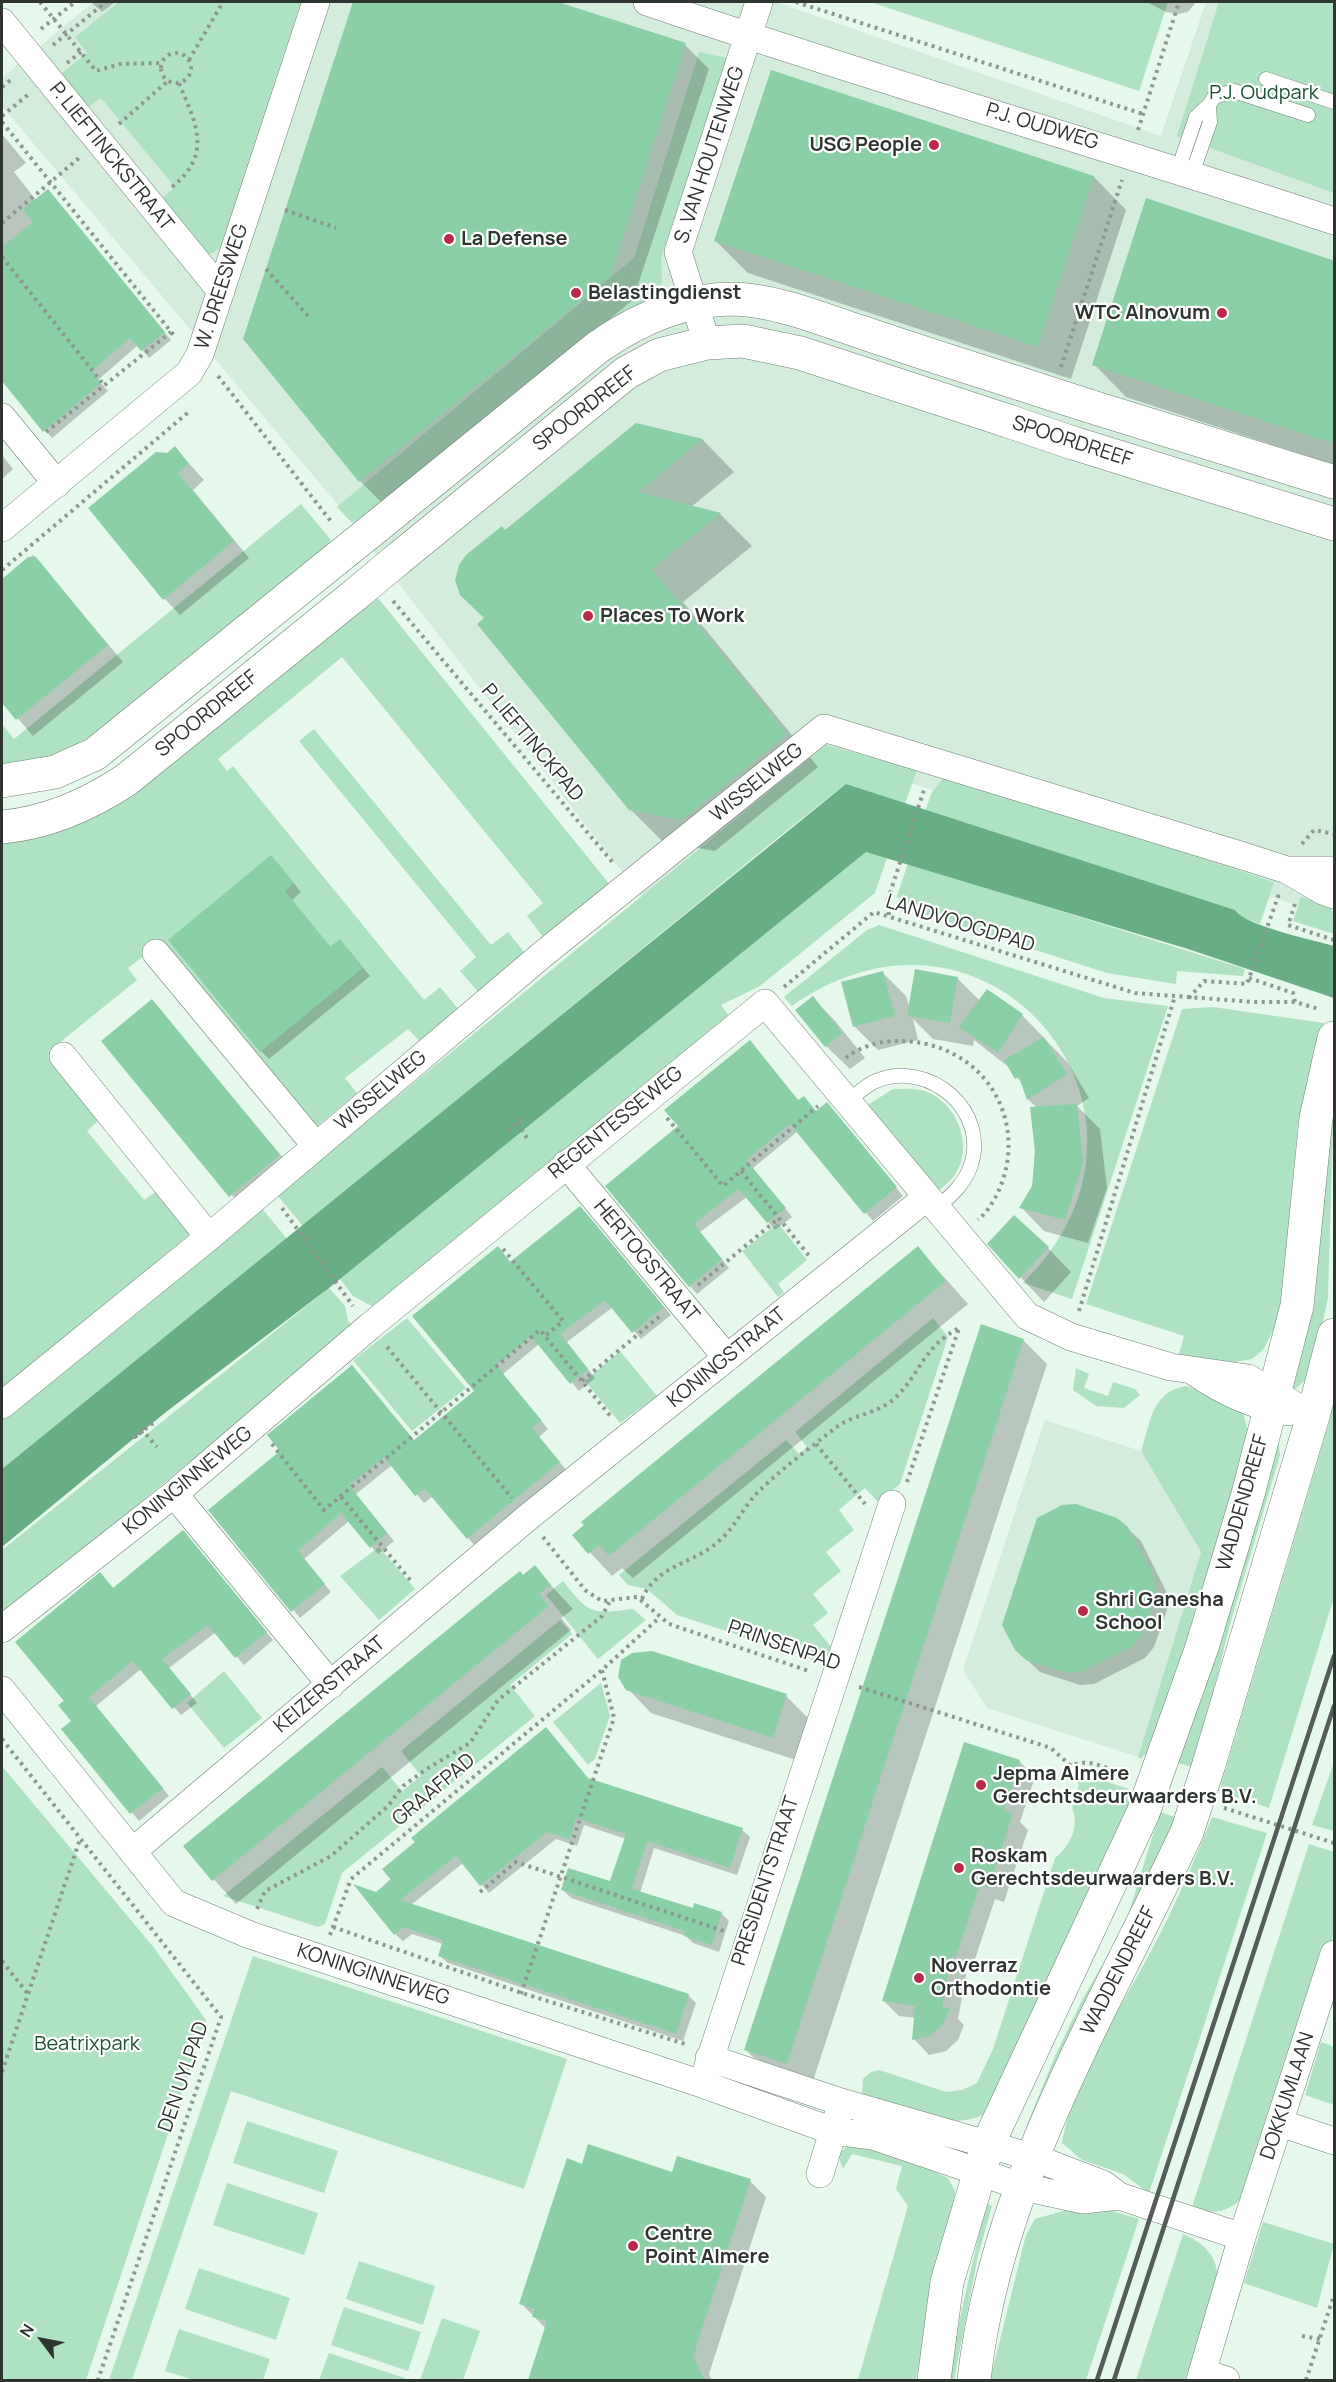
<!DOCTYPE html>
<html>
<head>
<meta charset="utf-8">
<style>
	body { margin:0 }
	#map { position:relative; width:1336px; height:2382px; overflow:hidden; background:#e6f7ec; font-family:Manrope,sans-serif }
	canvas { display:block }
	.frame { position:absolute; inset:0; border:3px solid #2e3430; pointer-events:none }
	.north { position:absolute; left:12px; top:2310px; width:60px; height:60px; -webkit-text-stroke:4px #fff; paint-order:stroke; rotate:302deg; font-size:16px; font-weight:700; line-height:24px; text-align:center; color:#2e3430 }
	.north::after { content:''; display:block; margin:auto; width:21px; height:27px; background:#2e3430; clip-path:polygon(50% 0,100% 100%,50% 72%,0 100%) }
</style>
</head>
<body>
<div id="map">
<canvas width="1336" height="2382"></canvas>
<div class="frame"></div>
<div class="north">N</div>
</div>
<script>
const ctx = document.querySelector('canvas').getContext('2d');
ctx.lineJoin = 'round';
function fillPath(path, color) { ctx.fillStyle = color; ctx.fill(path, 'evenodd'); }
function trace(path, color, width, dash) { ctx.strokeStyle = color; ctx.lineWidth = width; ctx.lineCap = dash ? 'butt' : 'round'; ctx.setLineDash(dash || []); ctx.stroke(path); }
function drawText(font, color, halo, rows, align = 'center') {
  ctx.font = font + ' Manrope,sans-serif'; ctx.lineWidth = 4.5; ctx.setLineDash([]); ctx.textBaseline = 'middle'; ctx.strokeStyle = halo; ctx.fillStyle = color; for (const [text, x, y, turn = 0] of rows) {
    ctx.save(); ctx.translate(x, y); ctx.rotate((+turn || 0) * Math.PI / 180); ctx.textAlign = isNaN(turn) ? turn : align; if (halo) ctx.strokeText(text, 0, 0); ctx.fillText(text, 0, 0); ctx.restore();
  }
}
const built = new Path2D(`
	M93 2H776L1161 136 1206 2H1334V917L844 762 653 912 338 505 2 106V78Z
	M1045 1420 1141 1451 1201 1552 1138 1757 987 1708 963 1670Z`);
const green = new Path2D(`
	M119 2H301L221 248 206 256 160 200 175 187 101 98 85 109 55 79 87 53 75 37Z
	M870 2H1168L1139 91Z
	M1219 2H1334V193L1177 136Z
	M699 52 728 58 661 258 662 282 654 298 606 327 389 499 352 523 337 507 634 258Z
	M301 504 331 540 298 574 96 736 57 756 2 767V724L14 739Z
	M378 598 611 886 543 937 527 916 543 903 342 657 218 759 227 771 233 766 424 1000 440 987 459 1010 420 1042 408 1029 345 1078 357 1093 316 1127 160 943 128 968 137 980 59 1043 102 1117 87 1131 144 1200 161 1188 187 1220 189 1240 2 1394V840L360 612Z
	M314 729 491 945 508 932 525 953 480 994 460 971 476 957 299 741Z
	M826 745 917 770 905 804 846 784 786 831 303 1226 277 1195Z
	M947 774 1274 882 1260 924 1239 916 1235 910 925 811 932 792Z
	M866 852 887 858 875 893 760 986 721 1005 732 1020 377 1309 353 1296 340 1279Z
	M908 863 1245 969 1243 976 1177 971 1176 984 1107 973 911 910 897 896Z
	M1301 897C1332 906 1334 900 1334 934L1293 921Z
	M879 925 1104 998 1168 1006 1072 1299 1023 1283C1195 1116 990 866 792 1006L784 997 867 930Z
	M1213 1007 1324 1023 1298 1123 1280 1318 1263 1350 1252 1359 1235 1362 1178 1357 1184 1336 1086 1304 1182 1009Z
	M893 1089C901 1089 912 1088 921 1090 954 1098 975 1143 956 1173 952 1181 942 1187 936 1193L866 1106Z
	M1334 1092 1328 1297 1312 1375 1290 1393Z
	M260 1206 287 1239 2 1469V1417Z
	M778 1223 807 1260 778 1284 784 1292 778 1297 742 1251Z
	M329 1288 345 1306 348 1320 353 1328 2 1616V1550Z
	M407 1318 466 1388 412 1431 353 1360Z
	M933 1318 948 1337 900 1484 878 1502 865 1488 839 1510 854 1530 826 1552 841 1571 813 1594 828 1613 813 1625 833 1649 830 1665 677 1615 647 1589 628 1585 619 1575 786 1440 799 1454 807 1447 795 1432Z
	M620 1351 657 1396 620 1423 585 1381Z
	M1076 1368 1089 1374 1084 1388 1108 1396 1113 1382 1135 1389 1140 1395 1124 1408 1096 1406 1073 1390Z
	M1186 1386 1221 1398 1243 1413 1249 1434 1151 1756 1144 1755 1141 1759 1138 1757 1201 1552 1141 1451C1151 1422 1151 1392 1186 1386Z
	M1334 1396V1597L1269 1808 1219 1791 1329 1423Z
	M1278 1431 1280 1455 1229 1628 1195 1768 1175 1762Z
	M379 1547 415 1589 379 1620 340 1576Z
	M563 1581C590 1615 591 1614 633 1609L646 1620 598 1659 546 1595Z
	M560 1620 572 1634 510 1685 535 1716 342 1873 325 1924 318 1927 223 1896 382 1767 402 1791 421 1776 401 1751Z
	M224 1671 262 1718 224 1748 187 1703Z
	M601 1683 610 1716 595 1759 588 1765 553 1722Z
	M1334 1762V1831L1312 1825Z
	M2 1766 155 1949 206 2020 86 2380H2Z
	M1077 1772 1129 1789V1799L1137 1801 990 2111C954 2135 900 2109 862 2097L863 2079 871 2072 879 2070 946 2092 962 2090 977 2083 993 2049 1055 1858C1070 1846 1080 1827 1072 1808L1079 1785 1076 1781Z
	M1160 1812 1178 1818 1035 2124 1026 2127 1055 2056 1081 2002 1125 1925Z
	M1212 1817 1267 1833 1149 2193 1123 2174 1082 2160 1062 2143C1074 2075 1118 2013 1150 1953 1174 1909 1193 1863 1212 1817Z
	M1309 1844 1334 1852V1933L1258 2170C1242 2204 1230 2217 1191 2210Z
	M253 1956 567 2059 524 2189 231 2091 132 2380H109Z
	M1321 2042 1334 2047V2105L1305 2095Z
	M247 2121 338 2151 324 2193 233 2163Z
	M861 2146 908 2159 948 2178 955 2191 956 2203 940 2252 916 2380H858L908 2206 896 2189 902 2166 852 2154 843 2169 838 2155 846 2147Z
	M227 2183 318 2213 304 2255 213 2225Z
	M986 2203 992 2206 978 2256 954 2380H946Z
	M1099 2207 1139 2219 1086 2380H990L1026 2235 1035 2219 1063 2211Z
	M1263 2222 1334 2244 1317 2308 1244 2283Z
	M1183 2234C1205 2244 1217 2255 1218 2280L1185 2380H1136Z
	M359 2261 435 2286 423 2325 346 2299Z
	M199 2268 290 2298 276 2340 185 2309Z
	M344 2307 421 2332 408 2371 331 2345Z
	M442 2318 480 2331 463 2380H420Z
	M179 2329 270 2359 263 2380H194L165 2371Z
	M329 2353 405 2378 404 2380H319Z`);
const water = new Path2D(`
	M846 784 1235 910C1245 926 1314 940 1334 946V998L1188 949 866 852 329 1288 166 1412 2 1547V1469Z`);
const shadow = new Path2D(`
	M91 2H115L102 12Z
	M355 2H553L685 45 709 69 633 300 384 505 360 481 245 339Z
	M1147 2H1196L1188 12 1178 14 1166 12Z
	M2 134 26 163 14 172 36 200 55 199 171 340 149 358 138 345 98 380 108 391 52 438 2 378Z
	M1094 177 1126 210 1071 379 748 273 716 241Z
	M1334 262V465L1126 397 1094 364Z
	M637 424 703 440 734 472 691 507 720 514 752 546 683 602 818 767 715 851 663 842 630 809 486 618 505 531Z
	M175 448 204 480 193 490 249 558 180 615 164 598 168 455Z
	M2 455 13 469 2 479Z
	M33 555 123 662 33 736 2 700V581Z
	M279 865 301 892 292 900 331 948 348 949 370 976 269 1059 261 1051Z
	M882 972 906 996 910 1009 957 978 980 1001 1022 1015 1068 1063 1089 1098 1077 1106 1100 1129 1107 1188 1088 1243 1044 1231 1021 1207 1033 1187 1037 1108 1028 1099 1024 1086 1010 1068 974 1040 973 1046 933 1039 913 1019 918 1040 878 1050 854 1026Z
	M813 998 836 1022 865 1058 850 1069 826 1046Z
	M152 1001 295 1172 247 1213 103 1041Z
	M757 1050 799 1101 817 1112H834L903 1196 873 1221 798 1131 753 1168 792 1217 775 1230 747 1197 700 1232 729 1268 697 1294 690 1286 680 1126Z
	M588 1215 671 1315 641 1339 613 1307 567 1342 595 1378 579 1391 539 1344 503 1374 548 1429 539 1437 567 1471 475 1546 433 1496 424 1503 392 1465 356 1494 394 1541 378 1554 349 1521 304 1559 331 1592 300 1618 210 1510 415 1442 476 1391 498 1248 511 1263Z
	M989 1244 1048 1248 1071 1272 1044 1302Z
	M918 1248 968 1304 633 1578 622 1568 612 1576 574 1535Z
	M1023 1340 1047 1364 811 2087 770 2074 746 2050Z
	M1127 1528 1141 1541 1167 1593 1168 1607 1154 1647 1145 1658 1094 1684 1080 1685 1040 1672 1016 1649Z
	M191 1540 273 1640 244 1665 216 1632 169 1668 197 1703 181 1715 141 1669 96 1706 169 1796 139 1821 63 1729 73 1721 66 1701 100 1574 114 1589Z
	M534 1567 573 1609 561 1618 571 1630 236 1904 185 1847Z
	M628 1689 786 1696 809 1719 796 1760 651 1713Z
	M546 1729 589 1780 742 1830 750 1837 737 1875 654 1848 640 1893 694 1910 695 1905 722 1914 729 1921 719 1952 693 1943 686 1936 571 1898 563 1890 611 1883 626 1839 584 1825 577 1846 556 1839 489 1893 463 1863 411 1905 688 1995 696 2003 683 2041 448 1963 440 1956 443 1944 412 1934 403 1941 395 1934 376 1893Z
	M965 1744 1020 1762 1035 1777 1020 1822 1028 1830 1004 1902 995 1899 971 1971 967 1970 958 2019 964 2025 958 2040 946 2051 929 2055 914 2039 916 2018 899 2016 884 2001Z
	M583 2165 750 2181 766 2197 709 2374 712 2380H537L532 2372 546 2329 521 2303Z`);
const building = new Path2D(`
	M353 2H558L686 43 610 277 359 482 243 339Z
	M771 70 1094 176 1038 347 714 241Z
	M48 189 165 332 141 351 130 338 92 371 101 383 43 432 2 381V247L33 222 23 209Z
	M1146 198 1335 261V444L1092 365Z
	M636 423 703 439 638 492 721 513 652 569 787 734 682 820 629 810 477 624 484 618 460 595 455 580 459 565 466 555 502 526 505 530Z
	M175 446 189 464 178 473 234 541 163 600 88 508 156 452 167 453Z
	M28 557H36L108 645 16 720 2 703V579Z
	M271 855 294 883 285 891 330 947 340 939 363 968 260 1052 168 940Z
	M915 969 958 977 950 1023 907 1016Z
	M883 971 895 1016 853 1027 841 982Z
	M987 989 1023 1014 998 1053 959 1027Z
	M813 996 842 1033 825 1047 795 1010Z
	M152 999 280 1155 229 1197 101 1041Z
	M1044 1037 1067 1074 1027 1100 1019 1077 1015 1079 1004 1060Z
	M750 1040 798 1100 804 1096 816 1111 827 1102 897 1187 864 1214 790 1124 746 1160 786 1208 767 1223 739 1189 694 1224 722 1259 689 1287 605 1186 678 1126 664 1110Z
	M1077 1104 1083 1163 1065 1220 1019 1208 1032 1186 1035 1152 1030 1107Z
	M580 1206 664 1307 632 1333 605 1300 560 1334 588 1369 570 1384 531 1336 496 1365 542 1421 532 1428 560 1462 467 1539 425 1489 415 1496 384 1457 349 1485 387 1533 370 1548 341 1513 298 1551 325 1584 291 1612 208 1510 280 1451 267 1435 352 1365 414 1440 474 1391 412 1316 498 1246 510 1262Z
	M1014 1215 1049 1247 1019 1279 987 1244Z
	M918 1246 946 1281 609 1556 599 1545 588 1554 572 1535 584 1525 581 1522Z
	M981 1324 1024 1339 787 2064 744 2050Z
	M1076 1504 1117 1518 1128 1527 1155 1579 1156 1594 1142 1634 1133 1646 1081 1672 1067 1673 1026 1660 1015 1650 1002 1625 1037 1518 1062 1505Z
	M183 1530 267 1632 235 1658 208 1625 162 1659 191 1694 172 1709 133 1661 89 1697 163 1788 130 1814 61 1729 71 1721 58 1705 64 1701 15 1642 100 1572 113 1588Z
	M535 1565 551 1585 539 1594 549 1606 212 1881 183 1846 496 1590 520 1571 523 1575Z
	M652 1651 787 1694 773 1738 626 1690 618 1677 621 1660 632 1653Z
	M546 1727 588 1778 743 1828 730 1868 647 1841 632 1889 693 1908 694 1903 722 1912 712 1945 684 1936 685 1931 561 1890 568 1868 610 1881 626 1834 576 1818 570 1839 547 1832 480 1886 456 1856 400 1900 689 1994 676 2034 438 1956 443 1940 403 1927 394 1935 353 1884 376 1892 391 1880 382 1869 415 1842 411 1838Z
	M964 1742 1020 1760 1004 1811 1013 1813 989 1888 980 1885 956 1957 952 1956 942 2007 950 2008 943 2024 930 2036 912 2040 915 2006 882 2001Z
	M588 2144 672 2172 677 2156 751 2179 693 2357 705 2380H528L547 2321 532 2317 535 2309 519 2304 567 2158 582 2164Z`);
const path = new Path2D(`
	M40 2 96 71 120 64 162 63
	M796 2 1143 114
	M41 29 75 2
	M53 45 106 2
	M161 68a15 15 0 1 1 30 0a15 15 0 1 1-30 0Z
	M189 60 223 2
	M67 63 81 52
	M2 87 13 78
	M2 116 29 94
	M2 122 176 338
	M119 124 168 81
	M1138 130 1179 2
	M172 187C213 154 196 124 179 83
	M285 210 336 228
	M2 223 79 158
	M2 257 104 385
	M266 269 309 317
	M1061 367 1122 180
	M218 376 333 524
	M46 432 171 332
	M2 570 191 410
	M393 601 614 864
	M1302 844 1314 830 1334 834
	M1295 904 1288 925 1334 940
	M889 915 887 902 925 787
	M1249 978 1293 993 1295 1002
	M784 987 874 912 1135 993 1254 1002H1295L1319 1009
	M1189 998 1204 981 1247 984 1279 894
	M846 1058C860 1046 883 1040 901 1041 968 1042 1018 1096 1007 1164 1003 1184 994 1206 978 1220
	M667 1118 723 1186 818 1106
	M517 1123 529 1141
	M508 1131 525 1116
	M741 1171 810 1257
	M282 1208 353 1306
	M503 1249 563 1321 545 1336
	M698 1285 778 1219
	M1079 1311 1175 996
	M387 1347 512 1498
	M582 1381 660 1316
	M153 1423 135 1437 143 1431 157 1447
	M272 1444 324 1510 540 1330 612 1418
	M816 1444 865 1504
	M907 1482 959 1328
	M341 1497 411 1581
	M543 1537 585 1590 594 1596 602 1601 637 1597 669 1624 809 1671
	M642 1599C657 1564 695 1564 720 1540 735 1527 743 1508 757 1493 781 1469 811 1447 838 1426 856 1414 879 1413 895 1398 921 1373 922 1348 959 1328
	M859 1687 1051 1748 1071 1766C1088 1757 1108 1769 1126 1775
	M2 1739 221 2017 98 2380
	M1224 1808 1334 1843
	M480 1892 516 1862 724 1931
	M257 1909 265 1891 331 1856 388 1806 403 1786 425 1770 470 1743 498 1700 602 1616 610 1601
	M333 1927 522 1993 688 2045
	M330 1935 351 1879 602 1670 660 1617
	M2 1961 28 1994
	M521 1994 614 1718 602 1670
	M2 2072 80 1839
	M1302 2336 1320 2339
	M1306 2380 1334 2295`);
const lane = new Path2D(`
	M1266 79 1334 102
	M1178 170 1196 117 1209 105
	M1192 174 1210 122 1209 105 1214 97 1234 91 1308 115
	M846 1102C856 1095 866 1085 876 1081 929 1059 991 1111 970 1168 963 1186 949 1197 935 1210`);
const street = new Path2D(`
	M647 2C875 80 1106 146 1334 221
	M2 22 221 291
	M707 343 678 252 759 2
	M2 417 57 484
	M2 528 189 373 200 354 316 2
	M1288 870H1334
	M156 953 316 1146
	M63 1056 209 1237
	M566 1164 727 1358
	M1194 1372C1223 1392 1253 1406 1288 1412
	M2 1405 209 1237 543 954 824 728 1240 855 1287 870 1323 891 1334 895
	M174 1494 331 1685
	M2 1629 174 1494 370 1326 765 1003 1027 1316 1071 1337 1171 1367 1248 1378 1313 1416
	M2 1690 174 1903 250 1935 702 2084 833 2131 873 2136 1023 2187 1083 2200 1119 2196
	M133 1851 527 1518 926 1198
	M709 2058 841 2102 1035 2158 1103 2184 1119 2196 1242 2237
	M702 2084 892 1504
	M1280 2123 1334 2141
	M820 2174 838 2115
	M1203 2373 1226 2380
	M1200 2380 1242 2237 1334 1954`);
const secondary = new Path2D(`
	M1089 406 1334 482
	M1070 442 1334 524
	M376 527 598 347C638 319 683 299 733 299 776 300 821 319 861 332 914 350 967 367 1021 384
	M398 559 626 373 659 355 707 343 743 341 800 353 1005 420
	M2 781 55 772 95 754 335 560
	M2 827C48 823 88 805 126 780L356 594
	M1165 1751 1202 1647 1248 1494 1297 1306 1316 1118 1334 1038
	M1209 1764 1313 1416 1334 1335
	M934 2380 947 2282 988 2144 1143 1813
	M974 2380C995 2184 1105 2007 1187 1832`);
const rail = new Path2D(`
	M1097 2380 1334 1656
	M1114 2380 1334 1706`);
const secondaryBridge = new Path2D(`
	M1021 384 1089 406
	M1005 420 1070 442
	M335 560 376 527
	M356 594 398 559
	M1143 1813 1165 1751
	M1187 1832 1209 1764`);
const markers = [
	[934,145,6,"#ba294a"],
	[449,239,6,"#ba294a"],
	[576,293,6,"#ba294a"],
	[1222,313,6,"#ba294a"],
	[588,616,6,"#ba294a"],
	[1083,1611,6,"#ba294a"],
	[981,1785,6,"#ba294a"],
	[959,1868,6,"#ba294a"],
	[919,1978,6,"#ba294a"],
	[633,2246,6,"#ba294a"]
];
const parkNames = [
	["P.J. Oudpark",1264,93],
	["Beatrixpark",87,2044]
];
const streetNames = [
	["P.J. OUDWEG",1042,127,17],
	["S. VAN HOUTENWEG",710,155,-72],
	["P. LIEFTINCKSTRAAT",111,157,51],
	["W. DREESWEG",222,287,-72],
	["SPOORDREEF",585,409,-38],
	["SPOORDREEF",1072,442,18],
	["SPOORDREEF",207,714,-39],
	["P LIEFTINCKPAD",532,743,50],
	["WISSELWEG",757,783,-39],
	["LANDVOOGDPAD",960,924,17],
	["WISSELWEG",381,1091,-40],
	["REGENTESSEWEG",616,1123,-39],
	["HERTOGSTRAAT",646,1261,50],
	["KONINGSTRAAT",727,1358,-39],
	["KONINGINNEWEG",188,1481,-39],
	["WADDENDREEF",1243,1503,-74],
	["PRINSENPAD",784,1646,19],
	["KEIZERSTRAAT",330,1685,-40],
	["GRAAFPAD",434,1790,-40],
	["PRESIDENTSTRAAT",766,1881,-72],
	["WADDENDREEF",1119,1971,-63],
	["KONINGINNEWEG",373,1975,18],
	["DEN UYLPAD",184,2077,-71],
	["DOKKUMLAAN",1288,2096,-72]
];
const poiNames = [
	["USG People",922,145,"right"],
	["La Defense",461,239],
	["Belastingdienst",588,293],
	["WTC Alnovum",1210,313,"right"],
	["Places To Work",600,616],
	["Shri Ganesha",1095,1600],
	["School",1095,1623],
	["Jepma Almere",993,1774],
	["Gerechtsdeurwaarders B.V.",993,1797],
	["Roskam",971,1856],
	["Gerechtsdeurwaarders B.V.",971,1879],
	["Noverraz",931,1966],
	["Orthodontie",931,1989],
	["Centre",645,2234],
	["Point Almere",645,2257]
];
fillPath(built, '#d4ecdc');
fillPath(green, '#afe2c2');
fillPath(water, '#69ad84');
fillPath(shadow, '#0003');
fillPath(building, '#8acfa5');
trace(lane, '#728177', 15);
trace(street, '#728177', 28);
trace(secondary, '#728177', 34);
trace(path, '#8c9890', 4, [3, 4.5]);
trace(lane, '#fff', 14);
trace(street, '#fff', 27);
trace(secondary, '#fff', 33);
trace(rail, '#555d58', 4.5);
trace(secondaryBridge, '#728177', 34, []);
trace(secondaryBridge, '#fff', 33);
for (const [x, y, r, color] of markers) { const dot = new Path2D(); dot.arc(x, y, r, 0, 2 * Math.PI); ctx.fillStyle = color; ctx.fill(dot); trace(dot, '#fff', 2); }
drawText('20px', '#1c5134', '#fff', parkNames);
drawText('20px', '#2e3430', '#fff', streetNames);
drawText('bold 20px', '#2e3430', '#fff', poiNames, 'left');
</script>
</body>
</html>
